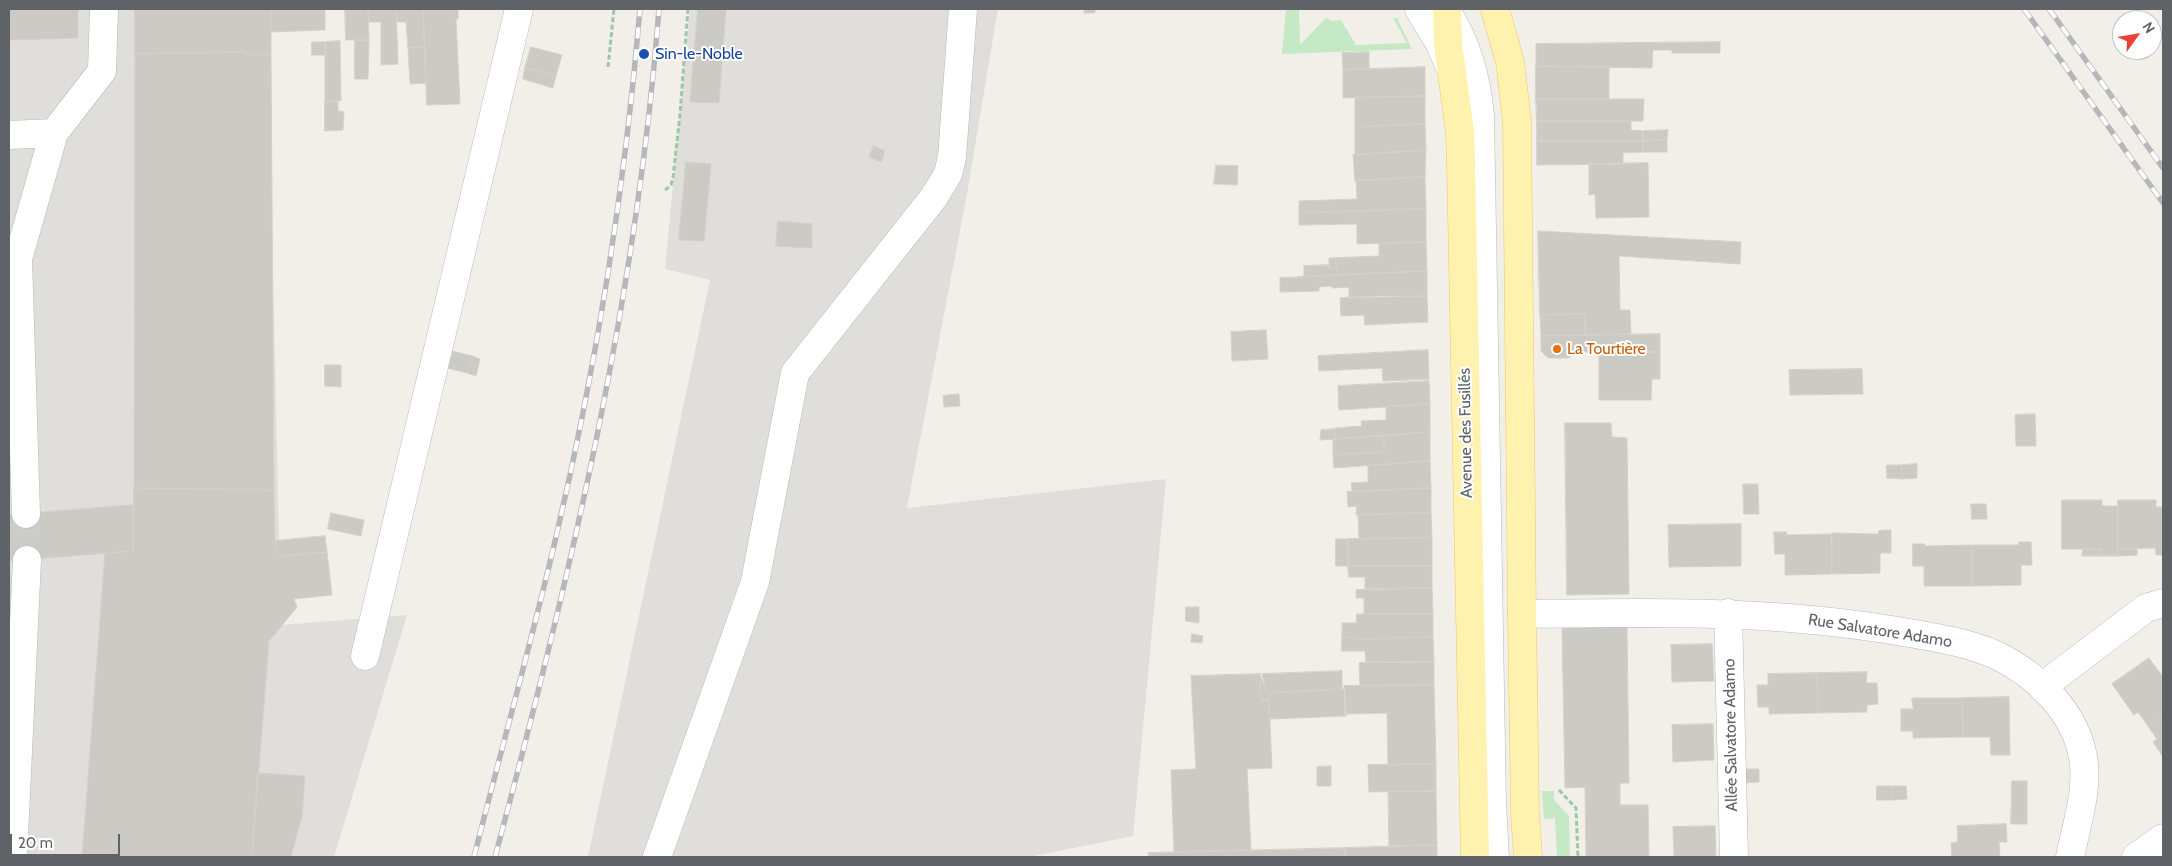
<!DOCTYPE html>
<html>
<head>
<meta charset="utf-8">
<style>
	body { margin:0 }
	#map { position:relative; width:2172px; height:866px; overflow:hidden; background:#f1efe8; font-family:Cabin,sans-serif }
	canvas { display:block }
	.frame { position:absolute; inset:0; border:10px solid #5f6368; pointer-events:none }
	.north { position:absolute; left:2112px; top:10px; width:50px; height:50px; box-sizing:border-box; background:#fff; border:1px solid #bfc1c3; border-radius:50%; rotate:58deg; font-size:14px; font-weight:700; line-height:20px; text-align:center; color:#5f6368 }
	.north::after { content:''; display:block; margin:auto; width:18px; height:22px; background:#ea4335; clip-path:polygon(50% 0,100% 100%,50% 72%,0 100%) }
	.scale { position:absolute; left:10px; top:834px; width:110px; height:22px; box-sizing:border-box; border:2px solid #5f6368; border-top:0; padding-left:6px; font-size:15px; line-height:18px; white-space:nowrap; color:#5f6368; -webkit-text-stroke:4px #fff; paint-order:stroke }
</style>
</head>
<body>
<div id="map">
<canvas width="2172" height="866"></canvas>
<div class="frame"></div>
<div class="north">N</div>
<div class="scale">20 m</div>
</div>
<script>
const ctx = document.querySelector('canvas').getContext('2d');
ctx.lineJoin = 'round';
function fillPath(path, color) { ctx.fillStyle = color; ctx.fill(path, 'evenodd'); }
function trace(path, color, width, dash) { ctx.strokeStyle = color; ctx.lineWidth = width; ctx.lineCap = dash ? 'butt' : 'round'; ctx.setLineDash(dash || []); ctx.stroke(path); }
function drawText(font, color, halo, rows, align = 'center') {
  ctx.font = font + ' Cabin,sans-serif'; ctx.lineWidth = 4; ctx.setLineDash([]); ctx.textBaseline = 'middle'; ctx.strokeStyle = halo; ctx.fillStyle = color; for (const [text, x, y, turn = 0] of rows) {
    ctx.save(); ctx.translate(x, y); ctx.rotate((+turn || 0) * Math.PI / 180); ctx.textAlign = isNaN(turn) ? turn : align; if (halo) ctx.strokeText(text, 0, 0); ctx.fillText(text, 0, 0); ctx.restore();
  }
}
const industrial = new Path2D(`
	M9 9H267L281 625 407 615 334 857H9Z
	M690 9H998L967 194 907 508 1166 479 1133 836 1029 857H588L710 280 665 269Z`);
const green = new Path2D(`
	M1286 9H1299L1300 45 1326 18 1332 21 1341 20 1356 45 1407 43 1393 18H1397L1412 49 1282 54Z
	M1542 791H1554V800L1569 816 1570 857H1557L1555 818 1544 819Z`);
const building = new Path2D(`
	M9 9H78V38L9 40Z
	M135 9H271V54L246 55V52L135 54Z
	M271 9H325V30L271 32Z
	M345 9H368L369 40H346Z
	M368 9H396L398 64 381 65V22H369Z
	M396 9H423L425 47 408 48 406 22H397Z
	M423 9H458V19H456L460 104 427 105Z
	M698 9H726L719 103 690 102Z
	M1085 9H1095V13H1084Z
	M355 40H369L368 79H355Z
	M340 41 341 101H325V42Z
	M312 42H325V55H312Z
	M1720 42V53H1672V50H1653L1652 68 1536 66V44Z
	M425 47 426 83 410 84 408 48Z
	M531 47 562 55 556 76 525 68Z
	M246 52V55L271 54 274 490 134 488 135 54Z
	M1369 52V69L1343 70 1342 53Z
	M1536 66 1609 67V99H1536Z
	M1425 67V96L1343 98V70Z
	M525 68 556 76 553 88 523 79Z
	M1425 96V124L1355 127V98Z
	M1536 99H1644L1643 121H1537Z
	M325 101 338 102V111L344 112 343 130 325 131Z
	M1537 121H1631V130L1643 131V141H1537Z
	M1425 124 1426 150 1355 155V127Z
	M1668 130 1667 140 1643 141V131Z
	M1667 140V152H1643V141Z
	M1537 141H1643V152L1623 153V164L1537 165Z
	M874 146 885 151 881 162 869 157Z
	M1426 150 1425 177 1355 181 1353 155Z
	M686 162 711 164 704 241 679 240Z
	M1648 163 1649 217 1596 218 1595 194 1589 195V164Z
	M1216 165 1238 166 1237 185 1214 184Z
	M1425 177 1426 209 1299 213V201L1357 199 1356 181Z
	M1426 209V242L1357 244V224L1299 225V213Z
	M778 221 812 224V248L776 246Z
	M1538 231 1741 242 1740 264 1619 256 1620 310H1630L1631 334 1585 335V314L1540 315Z
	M1426 242 1427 271 1337 275V267L1329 268V258L1379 256V244Z
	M1329 265V268L1337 267V275L1304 277V266Z
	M1427 271V296L1349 298V287L1332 288V286L1319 287V291L1280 292V278Z
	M1379 296H1427L1428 322 1365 325 1364 315 1341 316 1340 298Z
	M1585 314V335L1541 336 1540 315Z
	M1266 330 1268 359 1232 361 1231 332Z
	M1660 334V352H1574L1569 358H1548L1541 351V336Z
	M448 350 472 356 467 373 443 367Z
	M1428 350 1429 379 1383 381 1382 368 1319 371 1318 356Z
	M1660 352V379H1652L1651 400H1599V353Z
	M472 356 480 359 476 376 467 373Z
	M325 365H341V387L325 386Z
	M1862 369 1863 394 1790 395 1789 370Z
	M1429 381 1430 404 1339 410 1338 386Z
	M959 394 960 406 944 407 943 396Z
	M1430 404V432L1336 439 1335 428 1362 426 1361 421 1386 420V407Z
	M2035 414 2036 446H2016L2015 415Z
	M1565 423H1611L1612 437 1627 438 1629 594 1567 595Z
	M1335 429 1336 439 1320 440 1321 430Z
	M1430 432V461L1334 468 1333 455 1384 452V436Z
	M1384 436V452L1333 455V439Z
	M1430 461 1431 488 1352 492 1351 483 1368 482V466Z
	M1917 464V478L1902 479V465Z
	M1887 465H1902V479L1887 478Z
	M1743 484H1758L1759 514H1744Z
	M134 488 274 490 275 541 280 556 327 552 332 595 294 599 297 607 269 641 252 857H82L105 553 133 551Z
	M1431 488V513L1356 515 1357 506 1348 507 1347 492Z
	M2062 500H2102V506H2118V556H2101V549H2062Z
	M2118 500H2156V507H2163V555H2156L2155 548 2118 549Z
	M1971 504H1986L1987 519H1972Z
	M133 505V551L9 561V515Z
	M331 513 364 520 361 536 328 529Z
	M1431 513 1432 538 1359 539 1358 515Z
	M1741 524V566L1669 567 1668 525Z
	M1891 530V553H1880V573L1832 574V533L1878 534 1879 531Z
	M1774 532H1787L1786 535 1831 534 1832 574 1785 575V554H1775Z
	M325 536 327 552 280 556 275 541Z
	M1432 538V566H1348V539Z
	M1336 539H1348V566H1336Z
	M2019 542H2031L2032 565H2021V585L1972 586V545H2019Z
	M1913 544H1925V546L1972 545V586H1924V566H1913Z
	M2083 549H2101V556H2082Z
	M2118 549H2137V555L2118 556Z
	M9 561 11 597H9Z
	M1348 566H1432V588L1365 589V577H1349Z
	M1432 588 1433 614H1364V598H1356V590Z
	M1186 607H1199V623L1186 621Z
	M1357 614H1433V637L1365 639 1342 637V623H1356Z
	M1627 625 1629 783H1620V805H1648L1649 857H1586L1585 787 1565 788 1562 626Z
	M1192 634 1203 636 1202 643 1191 642Z
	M1342 637 1365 639 1433 637 1434 662H1366L1365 651H1342Z
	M1712 644 1714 681 1672 682 1671 645Z
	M2149 658 2163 677V716L2148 726 2138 712 2134 715 2112 684Z
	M1434 662V685L1360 686 1359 663Z
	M1342 671V689L1267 693 1262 674Z
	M1867 672 1866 683H1877L1878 704 1867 705V712L1818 713 1817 673Z
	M1817 673 1818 713 1769 714V707H1758L1757 685H1768V674Z
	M1260 674 1261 700H1269L1272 768 1247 769 1251 850 1174 852 1171 770 1196 769 1191 676Z
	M1260 674 1267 693 1345 689 1346 716 1270 719 1269 700H1261Z
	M1434 685 1436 764 1388 765 1387 713 1345 714 1344 686Z
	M2009 697 2010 755H1991L1990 737H1963L1962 698Z
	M1912 698H1962L1963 737 1913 738V731H1901V709H1913Z
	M2163 716V757L2153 742 2157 739 2148 726Z
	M1713 724 1714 760 1673 762 1672 725Z
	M1436 764V791L1369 792 1368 765Z
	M1331 766V786H1317V767Z
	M1744 769H1759V782L1744 783Z
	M258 773 305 776 302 816 291 857H252Z
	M2012 781H2027V824H2011Z
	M1877 786H1891L1892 800H1877Z
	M1891 786H1906L1907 799 1892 800Z
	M1436 791 1437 845 1389 846 1388 792Z
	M2006 824 2007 842H1999L2000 857H1952L1951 843 1958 842 1957 826Z
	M1715 826 1716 857H1674L1673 827Z
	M1437 845V857H1345V848Z
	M1345 848V857H1149L1148 853Z`);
const minorTunnel = new Path2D(`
	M26 514 27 560`);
const path = new Path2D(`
	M608 67 614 9
	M665 190 671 185 673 178 680 114 688 9
	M1559 790 1576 808 1578 857`);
const minor = new Path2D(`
	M1419 9 1439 42 1450 67
	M1445 9C1467 42 1476 76 1480 115L1492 804 1495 857
	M9 135 54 133 102 71 104 9
	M26 514 18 259 54 133
	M1728 613 1734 857
	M1522 614C1646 612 1768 610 1891 630 1927 636 1965 641 1998 656 2037 675 2075 712 2083 757 2089 789 2076 826 2070 857
	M365 656 519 9
	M2042 687 2146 608 2163 603
	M13 857 27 560
	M657 857 755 582 795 373 934 197 948 174 952 157 963 9
	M2136 857 2163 838`);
const major = new Path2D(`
	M1447 9 1448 44 1460 132 1461 163 1475 857
	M1495 9 1510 62 1517 121 1522 614 1525 814 1528 857`);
const rail = new Path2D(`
	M2024 9 2163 203
	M2049 9 2163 168
	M474 857C501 750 531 644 556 537 597 363 625 187 640 9
	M495 857C570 578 637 297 659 9`);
const markers = [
	[644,54,6,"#1a4fb4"],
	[1557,349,5,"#e8710a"]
];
const transitNames = [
	["Sin-le-Noble",655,54]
];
const foodNames = [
	["La Tourtière",1567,349]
];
const streetNames = [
	["Avenue des Fusillés",1466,433,-91],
	["Rue Salvatore Adamo",1880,631,9],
	["Allée Salvatore Adamo",1731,735,-91]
];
fillPath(industrial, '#e0deda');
fillPath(green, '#c5e8c5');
fillPath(building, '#cccac5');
trace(building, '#d6d1c6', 1);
trace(minorTunnel, '#ccccc8', 28, [28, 14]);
trace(minor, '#b5b8bc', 29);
trace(major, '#f2c960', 29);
trace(path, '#9cc7a9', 3, [5, 2.5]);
trace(minor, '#fff', 28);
trace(major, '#fff2af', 28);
trace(rail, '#b6b7b8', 5.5);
trace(rail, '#fff', 4, [11]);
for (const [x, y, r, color] of markers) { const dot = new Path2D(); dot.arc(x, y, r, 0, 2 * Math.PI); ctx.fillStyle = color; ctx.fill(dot); trace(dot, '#fff', 2); }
drawText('16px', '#164399', '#fff', transitNames, 'left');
drawText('16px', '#c56008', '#fff', foodNames, 'left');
drawText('16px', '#5f6368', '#fff', streetNames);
</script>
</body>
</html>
